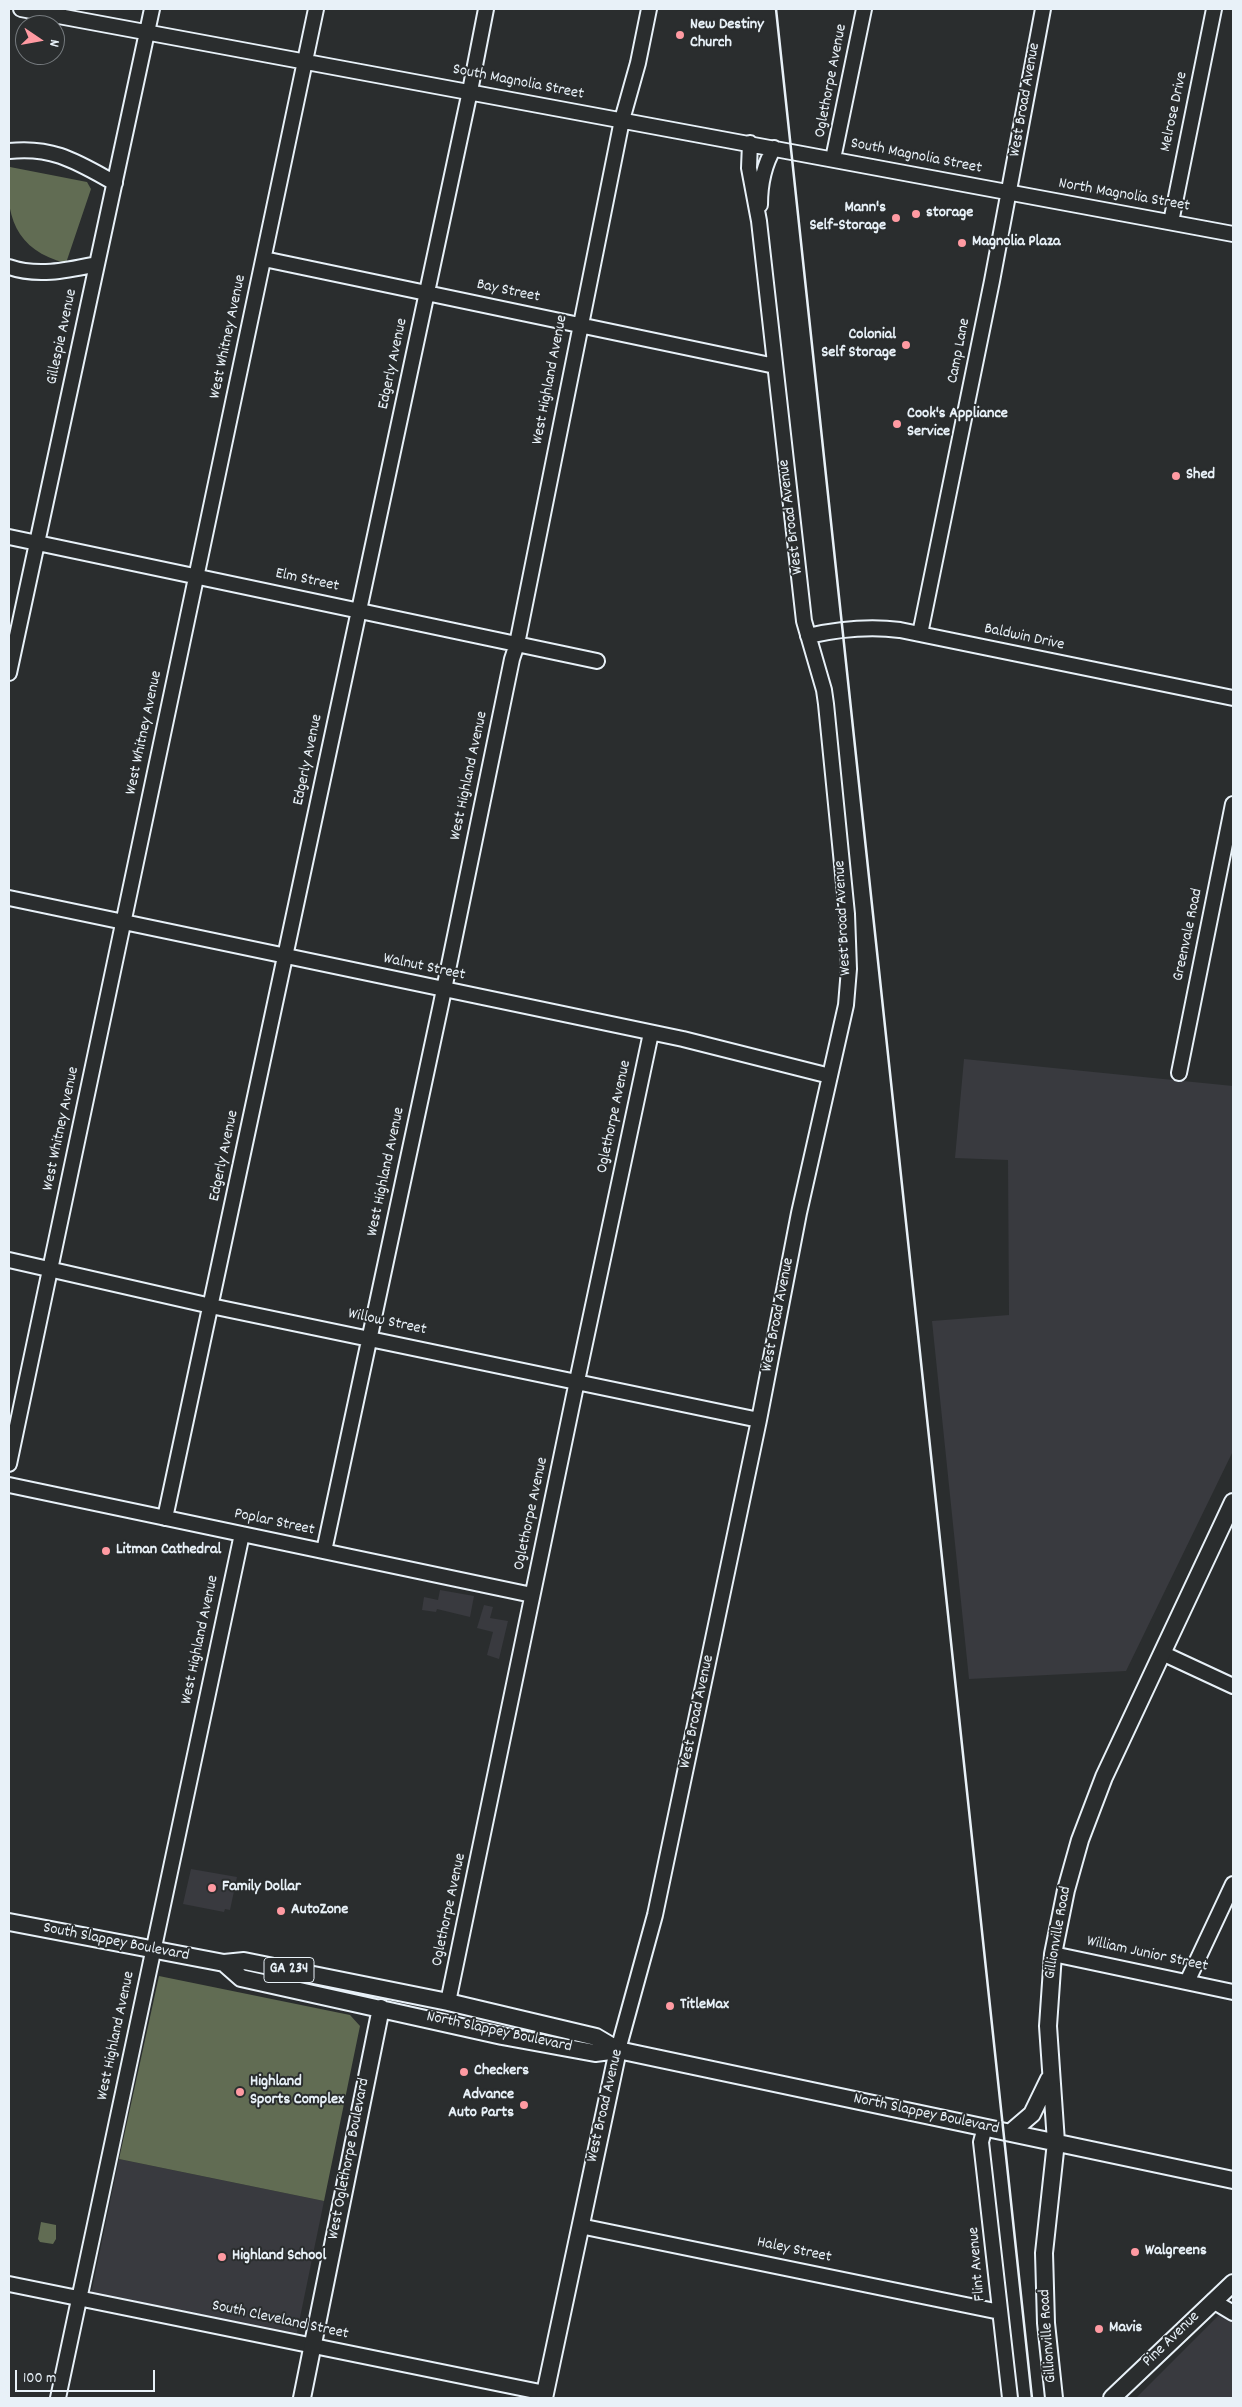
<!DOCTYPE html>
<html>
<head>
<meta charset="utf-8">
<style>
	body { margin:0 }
	#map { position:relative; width:1242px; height:2407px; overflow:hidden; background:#2a2d2e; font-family:Dekko,sans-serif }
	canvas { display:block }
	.frame { position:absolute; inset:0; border:10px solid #e8f1f8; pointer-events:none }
	.north { position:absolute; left:15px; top:15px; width:50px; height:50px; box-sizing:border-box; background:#2a2d2e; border:1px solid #767b7f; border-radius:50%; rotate:102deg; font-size:14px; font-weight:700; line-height:20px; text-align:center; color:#e8f1f8 }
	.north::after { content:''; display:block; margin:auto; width:18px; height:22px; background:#ff9aa2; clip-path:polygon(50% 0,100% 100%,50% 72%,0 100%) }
	.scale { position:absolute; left:15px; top:2370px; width:140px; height:22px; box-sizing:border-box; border:2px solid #e8f1f8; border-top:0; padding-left:6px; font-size:15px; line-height:18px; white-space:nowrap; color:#e8f1f8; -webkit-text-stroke:4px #2a2d2e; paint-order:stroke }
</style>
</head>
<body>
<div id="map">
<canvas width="1242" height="2407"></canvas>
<div class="frame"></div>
<div class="north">N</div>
<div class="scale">100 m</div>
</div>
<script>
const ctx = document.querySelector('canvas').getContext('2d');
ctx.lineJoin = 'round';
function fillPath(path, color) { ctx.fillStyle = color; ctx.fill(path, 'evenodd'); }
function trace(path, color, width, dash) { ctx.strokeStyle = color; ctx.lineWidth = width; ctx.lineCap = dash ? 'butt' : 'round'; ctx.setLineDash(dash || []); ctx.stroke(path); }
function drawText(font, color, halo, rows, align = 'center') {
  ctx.font = font + ' Dekko,sans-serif'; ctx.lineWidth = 4; ctx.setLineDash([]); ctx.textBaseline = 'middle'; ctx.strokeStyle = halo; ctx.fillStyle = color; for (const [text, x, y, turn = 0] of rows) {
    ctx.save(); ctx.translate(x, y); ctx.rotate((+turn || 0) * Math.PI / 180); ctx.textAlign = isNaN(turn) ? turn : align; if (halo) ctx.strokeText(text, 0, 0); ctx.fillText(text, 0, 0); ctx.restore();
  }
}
const built = new Path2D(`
	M964 1059 1233 1086V1451L1126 1671 969 1679 932 1321 1009 1315 1008 1160 955 1158Z
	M440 1590 474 1596 470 1617 437 1609 436 1612 422 1610 424 1597 438 1600Z
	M484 1605 493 1607 490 1618 508 1621 499 1659 487 1655 493 1632 477 1628Z
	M191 1869 237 1877 230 1910 225 1909 224 1912 183 1904Z
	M119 2159 324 2201 296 2337 91 2294Z
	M1229 2305 1233 2306V2398H1136Z`);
const green = new Path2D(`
	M10 167 87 182 91 189 66 263C16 251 3 214 10 167Z
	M159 1976 350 2015 360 2026 324 2201 119 2159Z
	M41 2222 56 2225V2239L53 2244 40 2242 38 2239Z`);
const minor = new Path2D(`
	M21 9 1233 234
	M9 151C53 146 77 162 115 183
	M833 159 864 9
	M760 205C760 185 764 165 774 148
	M1171 222 1214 9
	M264 259 775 366
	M9 267C38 277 68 270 97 264
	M9 537 597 661
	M920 634 992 281 1043 9
	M808 636C839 629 868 626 900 630L1233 698
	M9 673 152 9
	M9 898 683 1039 830 1076
	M1179 1073 1233 804
	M9 1260 211 1306 759 1420
	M9 1464 316 9
	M9 1485 532 1595
	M165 1518 470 91 486 9
	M324 1551 441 1004 512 659 517 644 622 120 638 63 649 9
	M1162 1653 1233 1686
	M1053 1954 1233 1992
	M1187 1982 1233 1884
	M448 2002 577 1381 651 1033
	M618 2050 655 1915 759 1420 799 1213 846 1005 849 969 847 914 826 704 824 690 804 621 759 221 749 168 750 143
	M985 2127 981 2142 1010 2398
	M580 2226 1000 2312
	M9 2284 545 2393
	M1213 2301 1233 2313
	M58 2398 242 1534`);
const major = new Path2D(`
	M9 1922 224 1963 244 1961 448 2002 596 2037 618 2050 1233 2180
	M224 1963 241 1978 502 2036 595 2053 618 2050
	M1011 2132 1032 2114 1049 2079
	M302 2398 381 2008
	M544 2398 618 2050
	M1054 2398 1046 2323 1044 2253 1056 2142 1048 2026 1053 1954 1066 1890 1080 1840 1104 1777 1233 1502
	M1112 2398 1233 2283`);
const rail = new Path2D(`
	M776 9 1032 2398`);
const markers = [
	[680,35,5,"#ff9aa2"],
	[916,214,5,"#ff9aa2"],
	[896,218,5,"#ff9aa2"],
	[962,243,5,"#ff9aa2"],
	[906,345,5,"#ff9aa2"],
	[897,424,5,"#ff9aa2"],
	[1176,476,5,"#ff9aa2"],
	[106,1551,5,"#ff9aa2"],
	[212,1888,5,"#ff9aa2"],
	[281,1911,5,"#ff9aa2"],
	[670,2006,5,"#ff9aa2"],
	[464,2072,5,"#ff9aa2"],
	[240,2092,5,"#ff9aa2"],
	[524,2105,5,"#ff9aa2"],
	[1135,2252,5,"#ff9aa2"],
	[222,2257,5,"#ff9aa2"],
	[1099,2329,5,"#ff9aa2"]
];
const shields = [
	[289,1970,50]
];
const shieldNames = [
	["GA 234",289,1970]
];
const poiNames = [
	["New Destiny",690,26],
	["Church",690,44],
	["Mann's",886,209,"right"],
	["Self-Storage",886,227,"right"],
	["storage",926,214],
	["Magnolia Plaza",972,243],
	["Colonial",896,336,"right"],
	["Self Storage",896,354,"right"],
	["Cook's Appliance",907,415],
	["Service",907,433],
	["Shed",1186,476],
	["Litman Cathedral",116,1551],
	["Family Dollar",222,1888],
	["AutoZone",291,1911],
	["TitleMax",680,2006],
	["Checkers",474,2072],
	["Highland",250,2083],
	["Sports Complex",250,2101],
	["Advance",514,2096,"right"],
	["Auto Parts",514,2114,"right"],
	["Walgreens",1145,2252],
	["Highland School",232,2257],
	["Mavis",1109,2329]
];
const streetNames = [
	["Oglethorpe Avenue",832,81,-79],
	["South Magnolia Street",518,83,11],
	["West Broad Avenue",1026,100,-80],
	["Melrose Drive",1175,112,-78],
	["South Magnolia Street",916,157,11],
	["North Magnolia Street",1124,196,10],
	["Bay Street",508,292,12],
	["Gillespie Avenue",63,337,-78],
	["West Whitney Avenue",229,337,-78],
	["Camp Lane",960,351,-79],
	["Edgerly Avenue",394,364,-78],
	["West Highland Avenue",551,380,-79],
	["West Broad Avenue",792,517,-97],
	["Elm Street",307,581,12],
	["Baldwin Drive",1024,638,12],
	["West Whitney Avenue",145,733,-78],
	["Edgerly Avenue",309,760,-78],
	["West Highland Avenue",470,776,-78],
	["West Broad Avenue",844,918,-93],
	["Greenvale Road",1189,935,-78],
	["Walnut Street",424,968,12],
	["Oglethorpe Avenue",615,1117,-78],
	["West Whitney Avenue",62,1129,-78],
	["Edgerly Avenue",225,1156,-78],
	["West Highland Avenue",387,1172,-78],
	["West Broad Avenue",779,1315,-79],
	["Willow Street",387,1323,12],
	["Oglethorpe Avenue",532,1514,-78],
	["Poplar Street",274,1523,12],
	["West Highland Avenue",201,1640,-78],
	["West Broad Avenue",698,1712,-78],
	["Oglethorpe Avenue",450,1910,-78],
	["Gillionville Road",1059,1933,-80],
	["South Slappey Boulevard",116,1943,11],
	["William Junior Street",1147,1955,12],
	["North Slappey Boulevard",499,2033,12],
	["West Highland Avenue",117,2036,-78],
	["West Broad Avenue",606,2106,-77],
	["North Slappey Boulevard",926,2115,12],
	["West Oglethorpe Boulevard",350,2159,-79],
	["Haley Street",794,2251,12],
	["Flint Avenue",978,2264,-95],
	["South Cleveland Street",280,2321,12],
	["Gillionville Road",1049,2336,-94],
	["Pine Avenue",1172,2340,-44]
];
fillPath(built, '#393a3f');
fillPath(green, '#616c53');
trace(minor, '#e8f1f8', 18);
trace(major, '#e8f1f8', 20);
trace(minor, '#2a2d2e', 14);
trace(major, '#2a2d2e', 16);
trace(rail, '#e8f1f8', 2.5);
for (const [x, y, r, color] of markers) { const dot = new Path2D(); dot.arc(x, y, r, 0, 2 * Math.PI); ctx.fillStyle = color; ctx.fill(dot); trace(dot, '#2a2d2e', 2); }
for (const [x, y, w] of shields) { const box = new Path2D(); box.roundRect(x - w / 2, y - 12.5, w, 25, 4); ctx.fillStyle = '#2a2d2e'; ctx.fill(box); trace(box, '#e8f1f8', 1); }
drawText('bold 15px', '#e8f1f8', null, shieldNames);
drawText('bold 16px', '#e8f1f8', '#2a2d2e', poiNames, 'left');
drawText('16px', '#e8f1f8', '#2a2d2e', streetNames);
</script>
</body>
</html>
